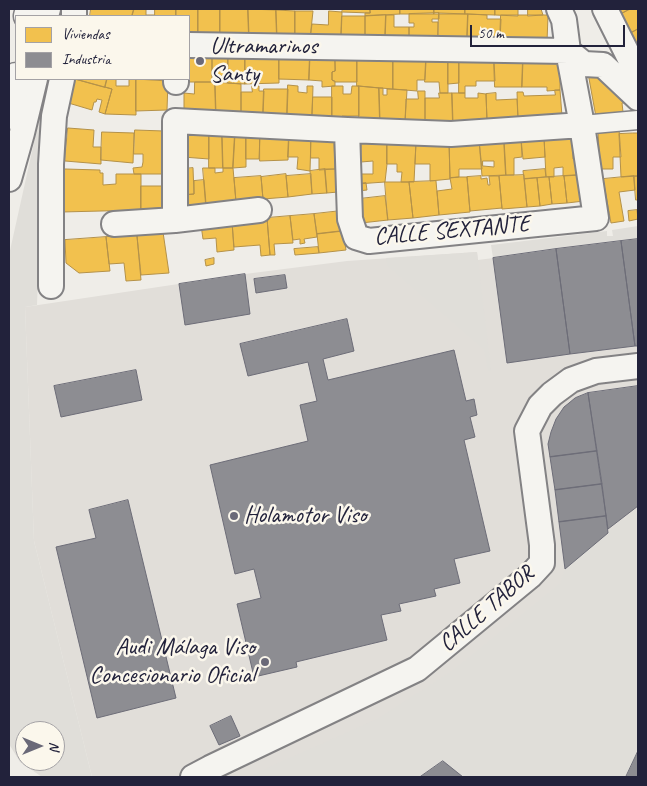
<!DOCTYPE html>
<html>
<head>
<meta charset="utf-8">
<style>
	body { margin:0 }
	#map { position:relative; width:647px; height:786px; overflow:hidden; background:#efede8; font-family:Caveat,sans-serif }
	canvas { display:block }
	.frame { position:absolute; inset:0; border:10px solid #22223b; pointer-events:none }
	.legend { position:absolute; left:15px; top:15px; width:175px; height:65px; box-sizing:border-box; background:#fbf7ec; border:1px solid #a4a2a5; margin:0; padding:6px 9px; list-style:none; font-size:15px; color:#22223b }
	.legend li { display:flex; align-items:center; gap:10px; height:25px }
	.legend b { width:25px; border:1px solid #a4a2a5 }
	.north { position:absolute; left:15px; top:721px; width:50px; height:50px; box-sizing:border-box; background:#fbf7ec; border:1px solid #a4a2a5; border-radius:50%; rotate:90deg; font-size:14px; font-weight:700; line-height:20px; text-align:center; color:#22223b }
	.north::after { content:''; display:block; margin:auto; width:18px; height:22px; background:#6a6978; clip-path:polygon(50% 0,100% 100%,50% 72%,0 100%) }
	.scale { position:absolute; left:470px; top:25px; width:155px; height:22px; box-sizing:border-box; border:2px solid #22223b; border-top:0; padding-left:6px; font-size:15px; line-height:18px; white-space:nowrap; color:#22223b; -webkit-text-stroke:4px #fbf7ec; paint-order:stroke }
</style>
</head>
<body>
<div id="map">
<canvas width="647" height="786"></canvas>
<div class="frame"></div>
<ul class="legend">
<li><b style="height:14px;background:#f2c14e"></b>Viviendas</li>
<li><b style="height:14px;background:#8d8d92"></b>Industria</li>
</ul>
<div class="north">N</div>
<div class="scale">50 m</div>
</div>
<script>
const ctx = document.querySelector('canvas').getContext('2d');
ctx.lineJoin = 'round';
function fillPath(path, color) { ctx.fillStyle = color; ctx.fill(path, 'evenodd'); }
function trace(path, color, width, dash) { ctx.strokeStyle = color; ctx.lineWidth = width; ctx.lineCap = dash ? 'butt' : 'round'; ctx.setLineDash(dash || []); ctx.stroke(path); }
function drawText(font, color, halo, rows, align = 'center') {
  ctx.font = font + ' Caveat,sans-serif'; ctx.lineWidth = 5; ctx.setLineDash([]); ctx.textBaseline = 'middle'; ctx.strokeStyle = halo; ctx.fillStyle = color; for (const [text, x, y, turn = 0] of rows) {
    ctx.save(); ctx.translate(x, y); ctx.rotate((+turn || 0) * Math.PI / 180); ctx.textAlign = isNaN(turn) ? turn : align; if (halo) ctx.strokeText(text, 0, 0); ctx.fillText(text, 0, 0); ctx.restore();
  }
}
const built = new Path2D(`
	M638 239V777H92L34 541 25 307 245 274 347 261 477 252 478 260Z`);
const green = new Path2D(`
	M47 84 50 85 39 148 44 149 41 184 37 305 25 307 34 541 92 777H42L20 762 9 744V255ZM25 731H55V761H25Z
	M638 226V239L493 258 491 245 607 231V236H613L612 230Z
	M477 252 491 370 488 371 484 349 387 265 386 258Z
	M638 508V751L626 777H463L443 761 420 777H247L379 718 455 669 560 584 565 569Z`);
const homes = new Path2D(`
	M91 9H134L132 16H90Z
	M134 9H146V15H155V16H132Z
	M155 9H176V16H155Z
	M176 9H198V36H189V16H176Z
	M198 9H220V36H198Z
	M220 9H248L249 36H220Z
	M248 9 276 10 277 37 249 36Z
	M343 9H370V13L342 12Z
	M370 9H400V14L365 16V13H370Z
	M400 9H434V14H400Z
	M434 9H465V14H434Z
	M465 9H495V15L465 14Z
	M495 9H518V16L495 15Z
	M528 9H541L543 15 528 16Z
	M616 9H630L619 15Z
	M630 9H638V29L629 34 619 15Z
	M276 10 295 11V38L277 37Z
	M295 11H313L310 39 295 38Z
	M329 11 342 12 341 40 310 39 312 24 328 25Z
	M439 13V19H432V22H438V40L409 41V27H414V23H409V14Z
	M439 13 468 14 467 41 438 40Z
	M468 14 487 15V19H501L500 41H467Z
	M386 15H394V27H409V41H385Z
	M386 15 385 41 365 40V16Z
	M501 15H548L547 42 500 41Z
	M342 16H365V40H341Z
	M638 29V52L629 34Z
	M213 54H228V76H212V57H213Z
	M228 54H245V84L228 83Z
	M245 54 279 55V83L245 84Z
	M279 54 310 55 309 80 279 79Z
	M310 55 335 56V71L332 72V80L335 81V86L322 87V81L309 80Z
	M335 56 357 57V82H335L332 80V72L335 71Z
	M189 57H212V82H185V79H189Z
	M357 59 393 61V89L357 86Z
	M459 60H494L495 81H476V86H465V93H459Z
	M494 60H523L522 87H495Z
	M523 60H560V90L547 91V87H522Z
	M393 61H426L425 80H417V91L393 89Z
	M426 61H448V93H440L439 82H425Z
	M448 61H459V83L448 84Z
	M600 71 630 102 622 103 623 112 596 117 588 73Z
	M69 79H75L112 89 105 114 99 112 102 100 97 99 96 102H94L92 110 65 102Z
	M75 79H107L105 87Z
	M107 79H116V86H129V79H136V115L105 114 112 89 105 87Z
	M136 79 168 81 167 110 136 111Z
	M195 82H215L216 114 184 113V93L194 94Z
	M215 82 241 84V115L216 114Z
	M288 85 298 86V92L307 93V86H313L312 119 287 117Z
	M252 86H259V91H264L263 116 241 115V92H252Z
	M332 86H343V94H351L352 86H359V116H342V117H332Z
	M359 86 379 88 380 121H359Z
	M379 88H383V95H387V89L407 90 405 122 380 121Z
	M264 89H288L287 117 263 116Z
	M555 90H560L562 116 518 119 517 92H523L524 96 555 95Z
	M418 91H425V123L405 122 406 99H418Z
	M439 93H452L453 123H425V98H439Z
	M452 93H465V98H478V93L486 94 487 121 453 123Z
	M496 93V100L517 99 518 119 487 121 486 94Z
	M313 97H332V119H312Z
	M68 128 94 130 93 147H101V164L65 161Z
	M619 129 621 157H613V169H600L598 131Z
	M135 130 164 131V174H134L133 168 142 167 143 162V154H134Z
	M184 131 209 132V159L183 157Z
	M102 132 134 133 133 163 101 160Z
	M209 132 222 133 223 168H209Z
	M222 133 235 134 233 168H223Z
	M633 133H638V176L621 177 619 134Z
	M235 134H246V167L233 168Z
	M246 134 260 135 259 159H246Z
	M260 135 289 136 288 160 260 161Z
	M289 136 311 137 310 171 297 169 298 157H288Z
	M572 136 573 159H577L580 175 563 176V167L554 168V177H546L544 137Z
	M311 137 334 139 335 169 319 170V158H311Z
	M544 137 545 157 523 159 521 139Z
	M362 139 387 140V164L385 182 357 184V174H373V161L361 162Z
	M504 139 506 175 482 176 479 140ZM483 161H494V167L483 166Z
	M504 139H521L522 157 514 158V175H506Z
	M387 140 416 142 414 182H401L402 172H397V164H387Z
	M479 140 482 169H459V177L450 178 449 141Z
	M449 141 450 179 430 181V164H415L416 142Z
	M193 168 194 194 182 195 183 169Z
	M203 168H215V173L223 172V168H233L236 202 206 204Z
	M65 169 100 170V173H103V185L116 184V174H141V210L62 212Z
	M325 169 327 193 312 194 310 171Z
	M325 169H336L338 192 327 193Z
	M545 169 546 177 524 179 523 171Z
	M286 174 288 197 263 199 261 177Z
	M311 174 312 194 288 197 286 176Z
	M524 175 527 207 502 209 499 176Z
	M580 175 584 201 567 203 564 176Z
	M261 176 263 199 236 202 234 178Z
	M481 176V179L487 178 488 185H490L489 176H499L502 208 470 211 467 177Z
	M564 176 567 203 552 204 549 177Z
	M634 176 635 190 619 192 624 221 611 223 603 179Z
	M634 176H638V200H636Z
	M459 177H467L470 212 439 215 437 191 452 189 450 178Z
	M549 177 552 204 540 206 537 178Z
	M537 178 540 206 527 207 524 179Z
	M204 180 206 204 182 207V195L194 194V181Z
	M436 181 439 215 413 218 409 182Z
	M385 182H409L413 218 388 220Z
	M366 183 367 190 358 191 357 184Z
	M141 186H164V208L141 209Z
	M385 196 388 220 361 223 359 199Z
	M637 210 638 219 629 221 628 211Z
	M341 211 343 231 317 234 314 214Z
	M314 214 317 237 304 239 305 243 300 244V239L293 240 290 216Z
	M290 216 293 243 274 244 275 255H270L267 218Z
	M267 218 270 255 261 256 260 245 234 247 232 222Z
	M232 222 234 250 217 252 216 238 203 239 201 225Z
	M343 231 346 250 319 253 317 234Z
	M163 232 169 273 141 275 137 236Z
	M137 236 141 280 126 281 124 263 109 264 106 237Z
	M106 237 110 271 79 273 66 263 65 240Z
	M318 247 319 253 295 255 294 249Z
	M214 258V264L206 266 205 260Z`);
const industry = new Path2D(`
	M638 239V346H635L621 241Z
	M621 241 635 346 570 354 556 249Z
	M556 249 570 354 507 363 493 258Z
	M245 274 250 314 185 325 179 284Z
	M285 275 287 288 256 293 254 279Z
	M347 319 354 351 323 359 328 380 454 350 466 401 474 399 477 415 470 417 475 437 464 440 490 551 454 559 460 583 434 589 436 596 399 604 401 611 381 615 387 640 296 662 297 667 254 677 237 604 261 598 254 569 235 574 210 465 308 441 300 405 317 401 308 362 248 376 240 344Z
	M136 370 142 400 61 417 54 386Z
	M638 386V506L608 529 588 393Z
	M588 393 597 451 550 457 548 444 551 432 556 419 564 407 569 403 575 398Z
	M597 451 602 484 555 490 550 457Z
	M602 484 606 516 559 522 555 490Z
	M128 500 176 698 97 718 56 547 96 538 89 510Z
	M606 516 608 533 565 569 559 522Z
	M231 716 240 736 219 745 210 726Z
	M638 751V777H626Z
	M443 761 463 777H420Z`);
const pedestrian = new Path2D(`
	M582 125 638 120`);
const minor = new Path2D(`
	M559 9 564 20 568 51 584 64 603 65 638 98
	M605 9 638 75
	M46 16 48 9
	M74 16V9
	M189 45 568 51 582 125 596 218 369 241 356 237 350 219 347 130
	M176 82V79
	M9 179 22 133 35 79
	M175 220V121L347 130 451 134 582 125
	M114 224 175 220 259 210
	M51 286V164L54 116 62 79
	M193 777 210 768 417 669 530 576 542 563V545L527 431 540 406 552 394 571 380 596 371 638 366`);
const primary = new Path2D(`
	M28 16 30 9
	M9 115 16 77`);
const markers = [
	[200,61,5,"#6a6978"],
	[234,516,5,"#6a6978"],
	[265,662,5,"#6a6978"]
];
const poiNames = [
	["Ultramarinos",210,47],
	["Santy",210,75],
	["Holamotor Viso",244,516],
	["Audi Málaga Viso",255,648,"right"],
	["Concesionario Oficial",255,676,"right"]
];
const streetNames = [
	["CALLE SEXTANTE",452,231,-5],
	["CALLE TABOR",487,609,-41]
];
fillPath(built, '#e1ded9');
fillPath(green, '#e0ded9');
fillPath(homes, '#f2c14e');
trace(homes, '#b49148', 1);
fillPath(industry, '#8d8d92');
trace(industry, '#6d6d78', 1);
trace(pedestrian, '#838284', 21);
trace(minor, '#838284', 28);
trace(primary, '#838284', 31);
trace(pedestrian, '#f5f4f0', 18);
trace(minor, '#f5f4f0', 24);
trace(primary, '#f5f4f0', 28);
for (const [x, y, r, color] of markers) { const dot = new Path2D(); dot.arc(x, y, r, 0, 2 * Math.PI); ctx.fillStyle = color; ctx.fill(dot); trace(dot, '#fbf7ec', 2); }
drawText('24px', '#22223b', '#fbf7ec', poiNames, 'left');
drawText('24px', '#22223b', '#fbf7ec', streetNames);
</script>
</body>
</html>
